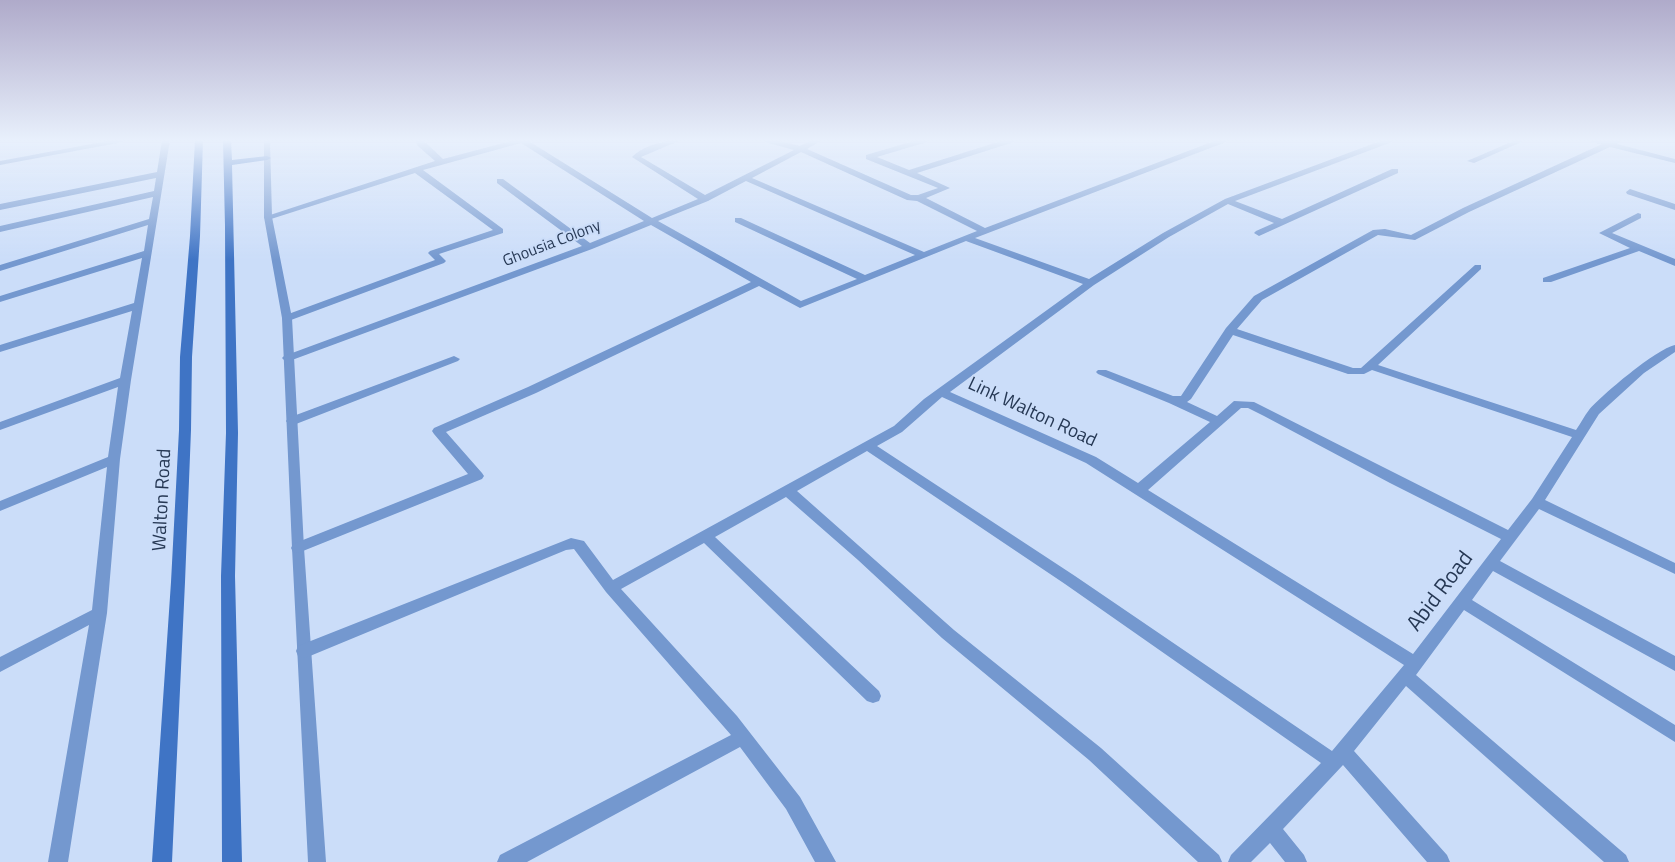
<!DOCTYPE html>
<html>
<head>
<meta charset="utf-8">
<style>
	body { margin:0 }
	canvas { display:block; background:#cbddf9 }
</style>
</head>
<body>
<canvas width="1675" height="862"></canvas>
<script>
const ctx = document.querySelector('canvas').getContext('2d');
ctx.lineJoin = 'round';
function fillPath(path, color) { ctx.fillStyle = color; ctx.fill(path, 'evenodd'); }
function drawText(font, color, halo, rows, align = 'center') {
  ctx.font = font + ' "Titillium Web",sans-serif'; ctx.lineWidth = 4; ctx.setLineDash([]); ctx.textBaseline = 'middle'; ctx.strokeStyle = halo; ctx.fillStyle = color; for (const [text, x, y, turn = 0] of rows) {
    ctx.save(); ctx.translate(x, y); ctx.rotate((+turn || 0) * Math.PI / 180); ctx.textAlign = isNaN(turn) ? turn : align; if (halo) ctx.strokeText(text, 0, 0); ctx.fillText(text, 0, 0); ctx.restore();
  }
}
const lane = new Path2D(`
	M264 140H270L272 217 292 318 304 548 326 862H308L292 548 282 318 264 217Z`);
const street = new Path2D(`
	M113 140H127L123 142 0 165V161Z
	M162 140H170L131 380 120 459 107 613 68 862H48L89 625 0 672V657L92 610 107 467 0 511V501L108 457 118 387 0 430V422L120 378 132 311 0 352V345L134 303 142 258 0 302V296L144 251 148 225 0 271V265L149 219 153 197 0 232V226L154 191 156 178 0 210V204L157 172Z
	M415 140H423L443 159 515 140H527L652 218 698 199 632 157C642 146 667 139 681 140L641 157 705 195 794 150 765 142 764 140H775L800 146 813 140H822L807 149 911 195H918L938 188 866 159V155L917 140H928L927 142 877 157 909 170 1004 140H1015L1014 142 917 173 950 188 926 198 985 228 1217 140H1227L1226 142 975 238 1089 279 1163 233 1225 199 1383 140H1393L1392 142 1235 201 1282 219 1392 169H1398V173L1259 236 1254 233 1256 231 1274 223 1228 204 1169 237 1094 285 950 392 1096 457 1138 483 1210 422 1169 403 1098 374 1096 372 1098 370H1106L1173 396H1181L1226 328 1254 296 1373 230 1385 229 1411 235 1463 208 1602 144 1591 142 1590 140 1609 141 1622 140 1617 144 1675 159V163L1610 147 1469 212 1415 240 1378 235 1262 300 1237 329 1353 368H1361L1475 265H1481V269L1378 365 1576 430C1581 423 1584 416 1589 410 1602 395 1656 349 1675 345V352L1644 373 1599 414 1545 500 1675 563V574L1539 509 1500 561 1675 656V671L1493 571 1472 600 1675 725V742L1464 610 1416 675 1626 855 1629 862H1604L1406 686 1354 751 1447 855 1450 862H1427L1343 765 1283 829 1304 855 1307 862H1285L1270 843 1251 862H1228L1231 855 1321 763 1065 584 867 451 797 491 954 630 1101 748 1219 855 1222 862H1198L1089 760 942 638 858 560 786 497 715 537 879 691 881 696 879 701 873 703 867 701 704 543 621 589 737 716 800 797 836 862H815L786 809 740 747 527 862H497L500 855 731 735 606 592 574 549 566 550 310 656 304 658 298 656 296 651 298 646 571 538 584 541 613 580 894 426 924 399 1083 284 966 241 800 308 759 286 536 393 446 432 482 473 484 476 482 479 298 553 293 552 291 548 293 544 468 474 434 434 432 431 434 428 528 387 751 282 651 225 592 249 292 360H284L282 358 284 356 582 246 497 183V179H503L590 243 644 221 521 143 423 170 503 229V233L439 254 446 261 444 263 291 320H283L282 318 283 316 435 260 428 253 430 251 493 230 415 173 271 219H265L264 217 435 161 418 146ZM801 152 907 200 917 201 977 231 924 252 752 178ZM746 181 915 255 865 275 741 218H735V222L857 279 801 301 658 221 708 201ZM1233 335 1348 374H1364L1372 370 1572 437 1532 499 1508 530 1254 402 1234 401 1217 416 1187 402 1191 399ZM942 397 1086 463 1404 665 1332 751 1075 576 877 446 902 432ZM1241 408H1248L1264 416 1390 483 1501 539 1413 654 1148 490Z
	M1516 140H1526L1474 163 1467 161Z
	M1630 189 1675 204V210L1627 194 1626 192Z
	M1638 213 1641 214V218L1612 233 1675 259V266L1639 251 1551 282H1543V278L1630 248 1599 233Z
	M454 356 460 359 458 361 296 424H288L286 421 288 418Z`);
const secondary = new Path2D(`
	M195 140H203L200 236 192 357 191 430 185 582 172 862H152L171 582 179 430 180 357 190 236Z
	M223 140H231L232 160 267 156 271 158 267 160 232 165 238 433 235 576 242 862H222L221 576 226 433 225 226Z`);
const farStreetnames = [
	["Ghousia Colony",552,244,-21]
];
const streetNames = [
	["Link Walton Road",1032,413,25],
	["Walton Road",163,500,-87]
];
const nearStreetnames = [
	["Abid Road",1441,592,-53]
];
fillPath(lane, '#7498cf');
fillPath(street, '#7498cf');
fillPath(secondary, '#3f74c5');
const sky = ctx.createLinearGradient(0, 0, 0, 260);
sky.addColorStop(0, '#afaaca');
sky.addColorStop(0.54, '#e8f0fc');
sky.addColorStop(1, '#e8f0fc00');
ctx.fillStyle = sky;
ctx.fillRect(0, 0, 1675, 260);
drawText('16px', '#263854', '#cbddf9', farStreetnames);
drawText('19px', '#263854', '#cbddf9', streetNames);
drawText('22px', '#263854', '#cbddf9', nearStreetnames);
</script>
</body>
</html>
